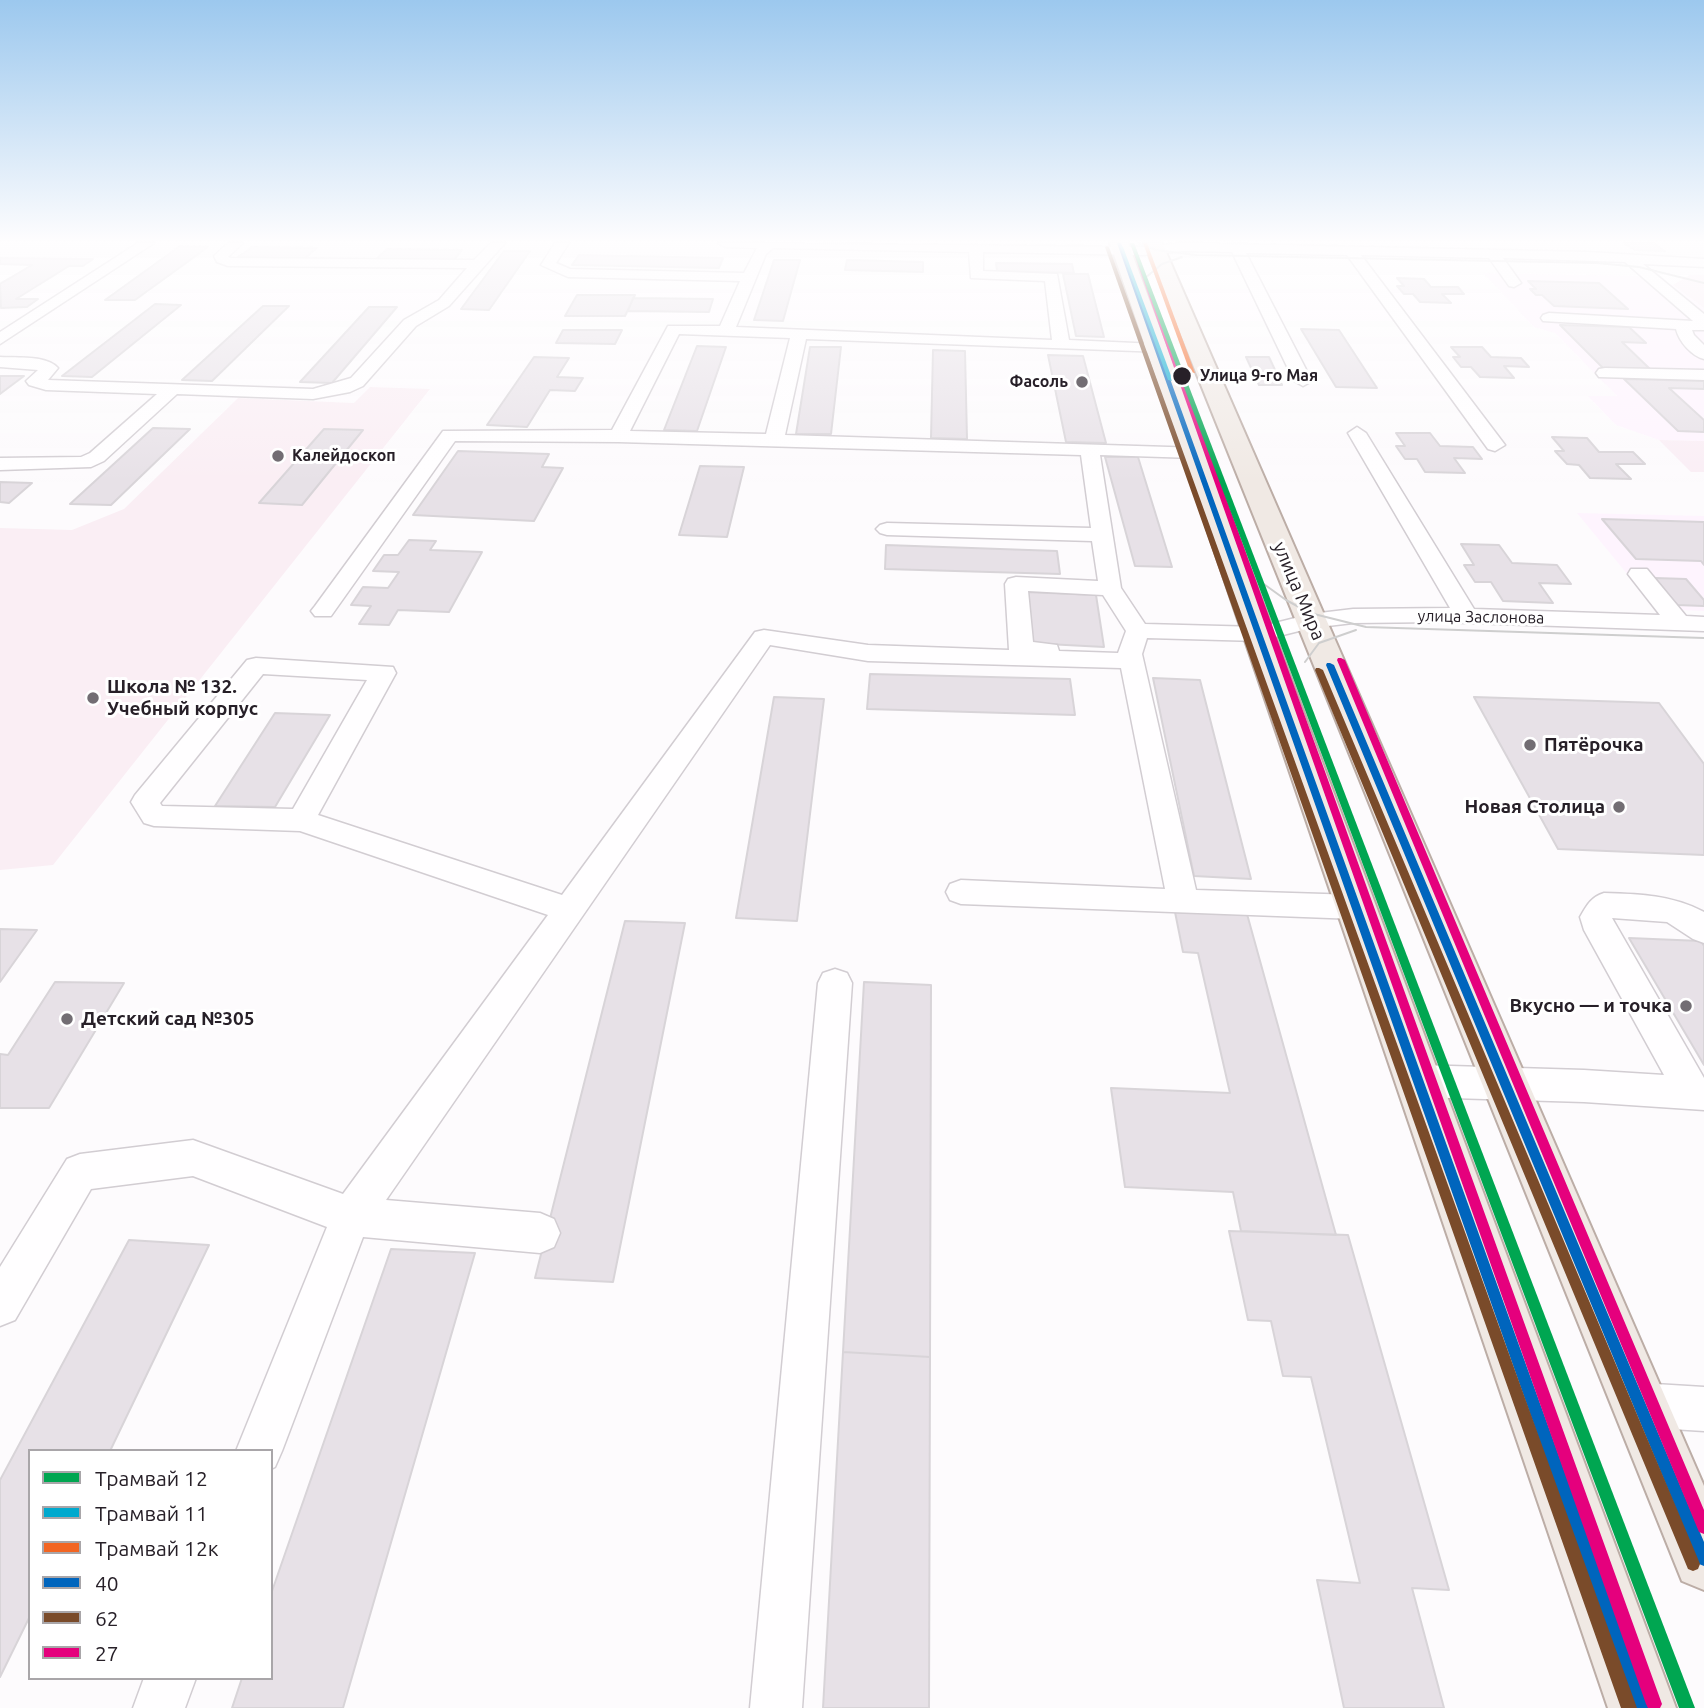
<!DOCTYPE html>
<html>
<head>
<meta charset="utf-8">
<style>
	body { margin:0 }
	#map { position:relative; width:1704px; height:1708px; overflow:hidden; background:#fdfbfd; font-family:Ubuntu,sans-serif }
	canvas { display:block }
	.legend { position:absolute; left:28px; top:1449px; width:245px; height:231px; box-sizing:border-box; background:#fff; border:2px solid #a9a6a9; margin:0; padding:9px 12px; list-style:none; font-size:21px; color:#272028 }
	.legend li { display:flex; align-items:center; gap:14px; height:35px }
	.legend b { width:35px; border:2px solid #a9a6a9 }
</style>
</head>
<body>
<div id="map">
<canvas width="1704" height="1708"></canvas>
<ul class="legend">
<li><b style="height:9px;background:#00a651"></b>Трамвай 12</li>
<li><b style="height:9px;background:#00a9ce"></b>Трамвай 11</li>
<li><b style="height:9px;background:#f26522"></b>Трамвай 12к</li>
<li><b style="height:9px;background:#0065bd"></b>40</li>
<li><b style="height:9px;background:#7a4b2a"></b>62</li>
<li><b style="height:9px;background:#e5007d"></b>27</li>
</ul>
</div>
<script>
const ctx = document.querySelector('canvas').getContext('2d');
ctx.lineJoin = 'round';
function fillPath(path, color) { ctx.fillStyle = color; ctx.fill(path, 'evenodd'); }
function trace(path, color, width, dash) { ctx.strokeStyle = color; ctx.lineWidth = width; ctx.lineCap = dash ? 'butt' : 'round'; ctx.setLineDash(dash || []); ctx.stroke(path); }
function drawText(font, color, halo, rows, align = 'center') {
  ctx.font = font + ' Ubuntu,sans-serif'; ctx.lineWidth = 6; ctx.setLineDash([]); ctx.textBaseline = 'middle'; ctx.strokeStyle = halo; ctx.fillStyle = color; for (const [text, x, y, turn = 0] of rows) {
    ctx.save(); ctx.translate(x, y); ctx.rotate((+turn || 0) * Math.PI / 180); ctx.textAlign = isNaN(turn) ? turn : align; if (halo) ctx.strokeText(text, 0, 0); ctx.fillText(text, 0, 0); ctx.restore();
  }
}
const built = new Path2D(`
	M1483 273 1638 276 1673 285 1704 308V441L1659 440 1616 425 1588 396H1617L1555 333 1534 327Z
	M1577 513 1704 516V611L1656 609Z`);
const industrial = new Path2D(`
	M1690 275H1704V308L1673 285Z
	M1659 440 1704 441V472H1691Z`);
const education = new Path2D(`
	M370 387 430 389 53 865 0 870V528L72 530 124 509 238 398 354 403Z`);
const building = new Path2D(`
	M1624 243H1653L1665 251 1635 250Z
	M180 246 208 247 135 300H105Z
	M252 247 317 248 304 259 238 257Z
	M387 249 462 250 453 261 376 259Z
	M504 251H530L489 310 461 309Z
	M579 255 723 258 719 268 572 265Z
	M0 258 93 259 83 266H69L16 299H38L27 307 1 308 0 284 32 265 0 264Z
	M774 260H800L783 321 754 320Z
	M847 260 923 262V272L845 270Z
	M996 263 1072 264 1074 273 997 271Z
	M1063 274H1088L1104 337 1076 336Z
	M1397 278 1424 279 1431 287H1458L1464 294H1442L1451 303 1420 302 1413 294H1404L1397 286H1404Z
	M1528 281 1599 283 1628 309 1554 306 1542 295H1536L1530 289H1536Z
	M577 295H635L625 316H565Z
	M633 298 713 299 709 312 628 311Z
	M155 304 181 305 92 377 62 376Z
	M263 306H289L212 381 182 380Z
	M369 307H397L332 383 300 382Z
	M1560 325 1629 327 1646 343 1622 342 1650 369 1603 368Z
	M1301 329 1339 330 1377 388 1336 387Z
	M563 330H622L615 344 556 343Z
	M697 346 726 347 697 431 664 430Z
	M810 347H841L831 434H796Z
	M1451 347H1482L1491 357 1521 358 1529 367 1504 366 1514 378 1480 377 1471 367H1461L1453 357H1460Z
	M933 350 965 351 967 439 931 438Z
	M1048 355 1083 356 1106 443 1066 442Z
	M534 357 569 358 557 377 583 378 575 391 550 390 527 427 487 425Z
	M1246 357H1269L1282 385H1259Z
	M0 376H24L0 394Z
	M1624 379 1704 381V389L1669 388 1704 420V432L1678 431Z
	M153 428 190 429 111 505 70 504Z
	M324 429 363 430 302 505 259 503Z
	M1396 433H1430L1440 446 1473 447 1482 459 1454 458 1465 473 1425 472 1417 459H1405L1396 446H1405Z
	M1552 437 1587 438 1599 452H1633L1645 464H1616L1631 479 1590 478 1579 465 1567 464 1555 451H1564Z
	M458 451 549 454 542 467 563 468 534 521 413 515Z
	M1105 457H1138L1172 567 1135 566Z
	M700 466 744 467 727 537 679 535Z
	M0 482 32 483 9 503 0 502Z
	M1602 519 1704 522V565L1701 561 1636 559Z
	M409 540 436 541 430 550 482 552 449 612 398 610 389 625 359 624 371 606 351 605 363 587 388 588 399 572 373 571 384 555H398Z
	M1461 544 1499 545 1512 563 1557 565 1571 584 1539 583 1553 603 1503 601 1491 582H1475L1464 565H1474Z
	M886 545 1057 551 1060 574 885 569Z
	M1655 578 1686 579 1704 600V606L1677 605Z
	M1025 592 1096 595 1104 647 1028 643Z
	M870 674 1070 679 1075 715 867 709Z
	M1153 678 1200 680 1251 879 1194 876Z
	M774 697 824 699 797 921 736 918Z
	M1474 697 1659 703 1704 764V855L1558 849Z
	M275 713 330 715 275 807 215 806Z
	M1175 912 1247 914 1336 1235 1241 1231 1233 1192 1125 1187 1111 1088 1230 1093 1198 953 1183 952Z
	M625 921 685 923 613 1282 535 1278Z
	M0 929 37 930 0 982Z
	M1629 938 1701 941 1704 946V1065Z
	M55 982 124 983 49 1108H0V1054L8 1055Z
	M864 982 931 985 930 1357 843 1352Z
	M1229 1231 1348 1235 1449 1590 1412 1588 1444 1708H1344L1317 1580 1360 1583 1311 1377 1283 1376 1271 1321 1248 1320Z
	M129 1240 209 1245 110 1451H30V1616L0 1677V1480Z
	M391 1249 475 1253 343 1708H232L242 1678H271V1594Z
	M843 1352 930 1357 929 1708H823Z`);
const minor = new Path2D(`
	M138 243H154L0 344V332Z
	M228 243H243L228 257 231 258 474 260 491 243H505L449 306 416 326 363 386 350 392 313 399 177 394 104 461 91 467 0 470V458L81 457 90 453 157 394 46 390 29 385 26 381 38 370 0 367V357C18 358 46 355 58 368L48 380 313 389 351 378 404 320 439 300 467 268 228 266 217 262 214 256Z
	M555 243H569L556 263 570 269 744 273 757 248 725 247 718 243 1143 247 1183 243 1588 252 1704 259V267L1643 264 1704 314V330H1692L1694 335 1704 345V359C1692 356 1679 342 1676 329L1543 321 1541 318 1543 315 1549 313 1693 321 1625 262 1503 258 1521 283 1514 287 1509 286 1489 258 1361 255 1505 445 1495 451 1488 449 1347 255 1246 253 1312 381 1303 386 1294 381 1232 252 1183 251 1143 255 983 252V271L1057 274 1069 340 1157 344 1163 346 1165 349 1163 352 806 339 785 435 1201 448 1204 452 1201 456 1194 458 1100 455 1121 588 1145 624 1259 627 1311 614 1353 609 1450 608 1348 433 1357 427 1366 433 1474 609 1660 615 1628 574 1631 569H1647L1686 616 1704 617V631L1440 622 1353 623 1311 628 1259 641 1147 638 1142 654 1196 890 1356 895 1367 898 1372 907 1367 916 1356 919 961 904 950 900 946 892 950 884 961 880 1165 889 1121 668 868 661 770 645 386 1200 540 1213 554 1219 560 1233 554 1247 540 1253 363 1237 282 1451 275 1467 271 1469V1451H236L327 1227 193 1176 91 1189 15 1320 0 1326V1267L67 1159 80 1154 193 1140 343 1194 548 915 300 831 154 826 144 823 131 802 135 795 247 660 256 658 393 667 396 673 318 815 562 895 755 632 764 630 868 645 1009 650 1005 584 1008 579 1016 577 1098 581 1092 541 887 535 880 533 876 529 880 525 887 523 1091 528 1081 455 618 442 455 441 331 616H315L311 611 315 606 443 431 612 430 668 326H720L740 281 568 277 541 265ZM773 248 969 252 971 278 1045 281 1052 340 736 327 766 254ZM679 334 790 338 766 434 630 431ZM1028 591 1103 595 1126 631 1118 653 1059 651 1057 645 1033 642ZM263 674 367 680 293 809 162 806 160 803Z
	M1605 368 1704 370V380L1599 377 1596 373 1599 369Z
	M1604 893C1640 894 1672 895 1704 912V943L1693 939 1667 922 1612 918 1704 1078V1110L1584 1102 1418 1097 1405 1092 1400 1081 1405 1070 1418 1065 1584 1070 1664 1075 1584 930 1580 917C1587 905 1591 897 1604 893Z
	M835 969 847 973 852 983 802 1708H750L818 983 823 973Z
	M1639 1383 1704 1387V1431L1639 1427 1623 1421 1617 1405 1623 1389Z
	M144 1678H196L185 1708H133Z`);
const major = new Path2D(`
	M1110 243H1128L1676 1708H1608Z
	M1144 243H1162L1704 1486V1590L1682 1581Z`);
const tram = new Path2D(`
	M1138 243 1156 250 1196 255 1597 263 1639 267 1704 283
	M1145 278 1162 264 1182 257
	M1261 582 1286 600 1310 613 1366 627 1704 638
	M1305 662 1319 643 1356 630`);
const bus1 = new Path2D(`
	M1117 243H1121L1650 1708H1634Z
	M1327 663H1330L1334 665 1704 1542V1566L1699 1564 1326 665Z`);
const bus2 = new Path2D(`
	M1107 246 1109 247 1637 1708H1621L1105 247Z
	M1316 668H1319L1323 670 1698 1559 1700 1564 1698 1569 1693 1571 1688 1569 1315 670Z`);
const bus3 = new Path2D(`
	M1130 243H1134L1662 1704 1660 1708H1648L1646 1704Z
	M1338 658H1341L1345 660 1704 1510V1534L1699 1532 1337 660Z`);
const tram1 = new Path2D(`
	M1130 243H1134L1695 1708H1679Z`);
const tram2 = new Path2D(`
	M1120 246 1123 247 1173 381 1168 380Z`);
const tram3 = new Path2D(`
	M1143 243H1147L1195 373 1190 372Z`);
const markers = [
	[1182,376,10,"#272028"],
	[1082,382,7,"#726d73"],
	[278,456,7,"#726d73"],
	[93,698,7,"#726d73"],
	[1530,745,7,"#726d73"],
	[1619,807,7,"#726d73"],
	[1686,1006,7,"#726d73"],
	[67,1019,7,"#726d73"]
];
const farStopnames = [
	["Улица 9-го Мая",1200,376]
];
const farPoinames = [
	["Фасоль",1068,382],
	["Калейдоскоп",292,456,"left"]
];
const farStreetnames = [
	["улица Заслонова",1481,617,1]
];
const streetNames = [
	["улица Мира",1299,591,67]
];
const poiNames = [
	["Школа № 132.",107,687],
	["Учебный корпус",107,709],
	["Пятёрочка",1544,745],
	["Новая Столица",1605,807,"right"],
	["Вкусно — и точка",1672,1006,"right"],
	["Детский сад №305",81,1019]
];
fillPath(built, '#fef4fe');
fillPath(industrial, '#faeef5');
fillPath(education, '#faeef4');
fillPath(building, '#e7e1e7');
trace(building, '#d8d4d8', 2);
trace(minor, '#d2cdd2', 3);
trace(major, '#bcada6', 4);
fillPath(minor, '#fffeff');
fillPath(major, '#f0e9e4');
trace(tram, '#cecece', 2);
fillPath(bus1, '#0065bd');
fillPath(bus2, '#7a4b2a');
fillPath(bus3, '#e5007d');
fillPath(tram1, '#00a651');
fillPath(tram2, '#00a9ce');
fillPath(tram3, '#f26522');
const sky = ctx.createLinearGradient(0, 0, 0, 482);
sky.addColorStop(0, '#9cc8ee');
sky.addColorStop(0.5, '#fefdfe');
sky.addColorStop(1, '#fefdfe00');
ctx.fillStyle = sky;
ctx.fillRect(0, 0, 1704, 482);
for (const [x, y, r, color] of markers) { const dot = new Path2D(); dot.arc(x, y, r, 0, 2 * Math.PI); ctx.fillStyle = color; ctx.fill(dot); trace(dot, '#fff', 2.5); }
drawText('bold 16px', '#272028', '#fff', farStopnames, 'left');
drawText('bold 16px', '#272028', '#fff', farPoinames, 'right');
drawText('16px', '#272028', '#fff', farStreetnames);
drawText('19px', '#272028', '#fff', streetNames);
drawText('bold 19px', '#272028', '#fff', poiNames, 'left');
</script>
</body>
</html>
